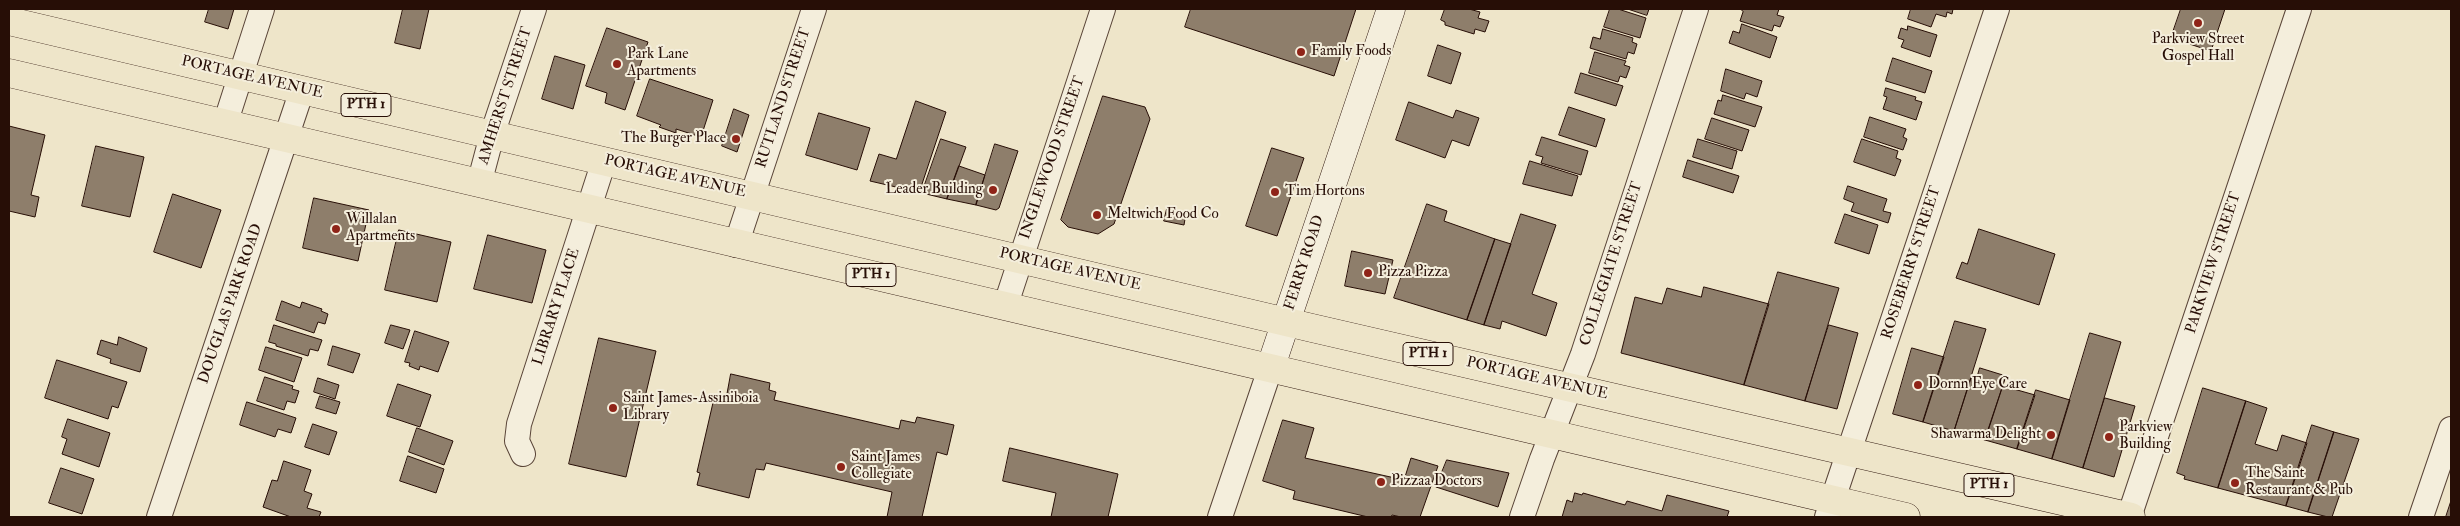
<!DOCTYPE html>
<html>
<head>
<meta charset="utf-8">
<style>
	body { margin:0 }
	#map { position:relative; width:2460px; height:526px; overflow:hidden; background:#eee5c9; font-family:"IM FELL Double Pica",serif }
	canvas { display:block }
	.frame { position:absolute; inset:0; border:10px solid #270e06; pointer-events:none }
</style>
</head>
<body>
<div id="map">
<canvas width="2460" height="526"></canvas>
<div class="frame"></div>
</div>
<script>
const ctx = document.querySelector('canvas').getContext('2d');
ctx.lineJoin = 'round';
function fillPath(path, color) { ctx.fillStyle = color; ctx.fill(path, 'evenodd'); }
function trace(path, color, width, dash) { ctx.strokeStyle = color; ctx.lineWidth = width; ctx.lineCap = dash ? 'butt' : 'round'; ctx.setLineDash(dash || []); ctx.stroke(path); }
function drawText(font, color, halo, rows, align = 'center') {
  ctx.font = font + ' "IM FELL Double Pica",serif'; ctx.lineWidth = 4; ctx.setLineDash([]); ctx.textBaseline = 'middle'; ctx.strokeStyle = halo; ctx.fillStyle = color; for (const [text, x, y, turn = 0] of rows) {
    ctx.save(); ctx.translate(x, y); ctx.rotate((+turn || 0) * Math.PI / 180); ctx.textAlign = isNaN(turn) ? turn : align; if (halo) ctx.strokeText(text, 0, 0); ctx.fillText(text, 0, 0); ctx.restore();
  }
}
const building = new Path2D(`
	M209 9H234L228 29 205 22Z
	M403 9H429L420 49 395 43Z
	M1191 9H1356L1334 76 1185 27Z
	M1445 9H1469L1480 12 1478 18 1489 21 1485 32 1475 29 1474 34 1445 25V22L1441 20Z
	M1610 9H1618L1646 18 1640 38 1604 27Z
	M1628 9H1649L1647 15Z
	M1741 9H1779L1777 15 1784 17 1780 27 1774 25 1772 31 1740 21 1743 12Z
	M1911 9H1953L1952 14 1947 12 1946 17 1936 14 1931 27 1908 19Z
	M2181 9H2225L2211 51 2171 38Z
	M1742 24 1777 37 1770 58 1729 43 1733 31 1739 33Z
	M1908 26 1937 35 1930 57 1901 47 1904 40 1898 38 1901 28 1907 30Z
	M607 28 648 42 625 110 605 103 607 93 586 86Z
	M1603 29 1633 38 1632 42 1637 44 1634 54 1628 52 1626 59 1590 48 1593 37 1600 39Z
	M1438 45 1461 53 1451 84 1428 76Z
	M1595 52 1626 61 1624 65 1630 67 1626 78 1620 76 1618 82 1589 73Z
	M555 56 585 65 573 109 542 99Z
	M1893 58 1932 71 1925 93 1886 81Z
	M1726 69 1762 81 1757 97 1746 93 1744 99 1721 91Z
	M1581 73 1623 86 1616 106 1575 93Z
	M650 79 713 100 701 137 676 129V133L659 127 661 125 637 116Z
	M1886 88 1916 97 1915 100 1922 102 1916 120 1883 109 1887 97 1884 96Z
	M1723 95 1762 107 1755 127 1714 114 1718 100 1721 101Z
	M1103 96 1145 107 1150 119 1114 224 1098 234 1068 227 1061 220Z
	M916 101 946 112 921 187H924L922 193 870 181 879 154 896 159Z
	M1409 102 1453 118 1456 110 1479 118 1469 146 1452 140 1445 158 1396 140Z
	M1569 107 1605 119 1596 147 1559 135Z
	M734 109 749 115 737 152 722 146Z
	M819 113 870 128 857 170 806 155Z
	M1870 117 1906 129 1903 137 1907 139 1903 150 1864 137Z
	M1712 118 1749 130 1742 151 1705 139Z
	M9 126 45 135 31 195 39 197 35 217 9 211Z
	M1542 137 1588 151 1581 175 1541 163 1543 157 1536 155Z
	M941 139 966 147 947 199 922 193Z
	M1698 139 1737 151 1732 169 1693 157Z
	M1862 139 1898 151 1896 158 1901 160 1895 176 1854 162Z
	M995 144 1018 151 999 208 996 210 976 205Z
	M96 146 144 157 130 217 82 206Z
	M1272 148 1304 158 1277 236 1246 226Z
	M1688 160 1739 176 1733 193 1683 177Z
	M1530 161 1578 176 1572 196 1523 184Z
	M959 166 985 175 976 205 947 199Z
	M1848 186 1887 199 1883 211 1891 213 1888 223 1851 211 1854 203 1844 199Z
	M173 194 221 210 201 268 154 252Z
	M314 198 369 210 358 261 303 248Z
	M1427 204 1447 211 1444 221 1495 239 1467 320 1394 298Z
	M1167 209 1186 213 1184 225 1164 221Z
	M1521 214 1556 225 1532 294 1557 303 1546 336 1502 321 1500 329 1484 325Z
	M1845 214 1878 225 1869 254 1835 243Z
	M1979 229 2055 254 2039 305 1956 278 1962 262 1967 264Z
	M399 230 451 242 437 302 385 290Z
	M488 235 546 250 532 303 474 289Z
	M1495 239 1511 244 1484 325 1467 320Z
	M1352 251 1393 260 1385 294 1345 286Z
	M1778 272 1839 288 1805 401 1744 385Z
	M1704 287 1769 304 1744 385 1621 353 1635 297 1662 304 1667 288 1701 297Z
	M282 301 300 308 302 302 322 309 321 311 328 314 325 324 318 322 314 333 276 320Z
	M1955 321 1986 329 1954 431 1923 422Z
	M274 325 322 340 318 351 310 349 308 356 276 346V344L269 342Z
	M391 325 410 330 403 349 385 343Z
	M1829 325 1858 333 1837 409 1805 401Z
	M415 331 449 342 438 372 420 366 419 370 409 366 410 363 405 362Z
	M2090 333 2121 342 2083 468 2052 459Z
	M119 337 147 348 140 372 110 363 111 359 97 354 101 340 117 345Z
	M599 338 656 351 626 477 569 464Z
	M333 346 360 354 353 373 328 365Z
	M266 347 302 358 294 382 259 370Z
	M1912 348 1944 357 1923 422 1893 414Z
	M57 360 127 382 118 408 112 406 108 419 45 398Z
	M1980 368 2006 376 1985 440 1954 431 1971 378 1976 379Z
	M731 374 770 383 769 390 776 392 774 400 899 429 901 420 915 423 917 417 954 425 947 455 937 452 922 517H887L892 492 766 463 764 470 756 469 749 498 697 485 700 473 697 472 715 394 726 397Z
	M265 377 293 386 292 389 299 391 295 403 287 401 284 410 257 401Z
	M318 378 339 385 335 399 314 392Z
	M398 384 431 395 420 427 387 416Z
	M2003 386 2035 395 2017 449 1985 440Z
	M2203 388 2246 401 2218 488 2184 479 2185 476 2177 473Z
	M2036 390 2070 400 2052 459 2017 449Z
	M320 396 340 402 336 414 316 408Z
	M2105 398 2135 406 2114 477 2083 468Z
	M2246 401 2267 408 2255 444 2277 451 2282 435 2307 443 2286 506 2218 488Z
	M247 402 296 418 291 433 278 429 275 437 240 425Z
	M68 419 110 433 99 467 62 454 67 439 62 437Z
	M1283 420 1314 428 1305 458 1404 480 1411 458 1438 466 1420 517H1401L1392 515 1391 517H1368L1293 499 1295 491 1263 481Z
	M313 424 337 432 329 455 305 447Z
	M2312 425 2334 432 2308 512 2286 506Z
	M417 428 453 441 444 465 409 452Z
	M2334 432 2359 439 2332 517H2328L2308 512Z
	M1010 448 1118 474 1108 517H1051L1056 493 1003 481Z
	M408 456 444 469 436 493 400 481Z
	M1447 460 1509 473 1498 507 1436 487Z
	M284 461 311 470 304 491 312 494 307 508 321 512 319 517H291L263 507 272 480 277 481Z
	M61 468 94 479 82 514 49 503Z
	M1575 493 1582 495 1583 493 1625 505 1627 501 1662 511 1667 495 1729 511 1727 517H1562L1567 500 1572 502Z
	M2451 501V517H2446Z`);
const minor = new Path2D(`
	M225 124 262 9
	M479 184 492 135 534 9
	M736 245 814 9
	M1005 307 1103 9
	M523 454 517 441 519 424 604 161
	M159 517 302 90
	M1220 517 1270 369
	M1522 517 1542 459 1583 354 1696 9
	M1827 517 1997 9
	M2129 517 2299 9
	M2421 517 2451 429`);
const secondary = new Path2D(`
	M1270 369 1391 9`);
const trunk = new Path2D(`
	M9 21 1312 328 2131 517
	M9 73 1906 517`);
const markers = [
	[2198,23,5,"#8f2418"],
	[1301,52,5,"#8f2418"],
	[617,64,5,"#8f2418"],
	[736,139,5,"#8f2418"],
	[993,190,5,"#8f2418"],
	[1275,192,5,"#8f2418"],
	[1097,215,5,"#8f2418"],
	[336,229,5,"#8f2418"],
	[1368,273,5,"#8f2418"],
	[1918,385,5,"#8f2418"],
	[613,408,5,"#8f2418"],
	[2051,435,5,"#8f2418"],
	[2109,437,5,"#8f2418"],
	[841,467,5,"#8f2418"],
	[1381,482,5,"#8f2418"],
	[2235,483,5,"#8f2418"]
];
const shields = [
	[366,105,50],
	[871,275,50],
	[1428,354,50],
	[1989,485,50]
];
const shieldNames = [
	["PTH 1",366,105],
	["PTH 1",871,275],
	["PTH 1",1428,354],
	["PTH 1",1989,485]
];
const poiNames = [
	["Parkview Street",2198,40,"center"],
	["Gospel Hall",2198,57,"center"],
	["Family Foods",1311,52],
	["Park Lane",627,55],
	["Apartments",627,72],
	["The Burger Place",726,139,"right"],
	["Leader Building",983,190,"right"],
	["Tim Hortons",1285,192],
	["Meltwich Food Co",1107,215],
	["Willalan",346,220],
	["Apartments",346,237],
	["Pizza Pizza",1378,273],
	["Dornn Eye Care",1928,385],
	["Saint James-Assiniboia",623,399],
	["Library",623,416],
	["Parkview",2119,428],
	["Building",2119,445],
	["Shawarma Delight",2041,435,"right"],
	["Saint James",851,458],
	["Collegiate",851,475],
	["The Saint",2245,474],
	["Restaurant & Pub",2245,491],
	["Pizzaa Doctors",1391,482]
];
const streetNames = [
	["PORTAGE AVENUE",252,78,13],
	["AMHERST STREET",506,96,-72],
	["RUTLAND STREET",784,98,-72],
	["INGLEWOOD STREET",1053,158,-71],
	["PORTAGE AVENUE",675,177,13],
	["FERRY ROAD",1305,263,-72],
	["ROSEBERRY STREET",1912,263,-72],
	["PARKVIEW STREET",2214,263,-72],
	["COLLEGIATE STREET",1612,264,-72],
	["PORTAGE AVENUE",1070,270,13],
	["DOUGLAS PARK ROAD",231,304,-71],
	["LIBRARY PLACE",557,307,-72],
	["PORTAGE AVENUE",1537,379,13]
];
fillPath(building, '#8e7e6b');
trace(building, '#270e06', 1);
trace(minor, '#594437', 26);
trace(secondary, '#270e06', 29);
trace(trunk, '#270e06', 29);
trace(minor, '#f4eedc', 24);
trace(secondary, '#f4eedc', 28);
trace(trunk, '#eee5c9', 28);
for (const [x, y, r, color] of markers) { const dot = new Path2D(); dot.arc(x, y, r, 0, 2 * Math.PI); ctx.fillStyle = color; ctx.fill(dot); trace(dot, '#f4eedc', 2); }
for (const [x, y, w] of shields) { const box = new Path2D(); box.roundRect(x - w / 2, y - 11.5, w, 23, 4); ctx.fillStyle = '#f4eedc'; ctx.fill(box); trace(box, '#270e06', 1); }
drawText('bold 14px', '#270e06', null, shieldNames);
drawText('15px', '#270e06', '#f4eedc', poiNames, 'left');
drawText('15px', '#270e06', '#f4eedc', streetNames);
</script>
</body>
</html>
